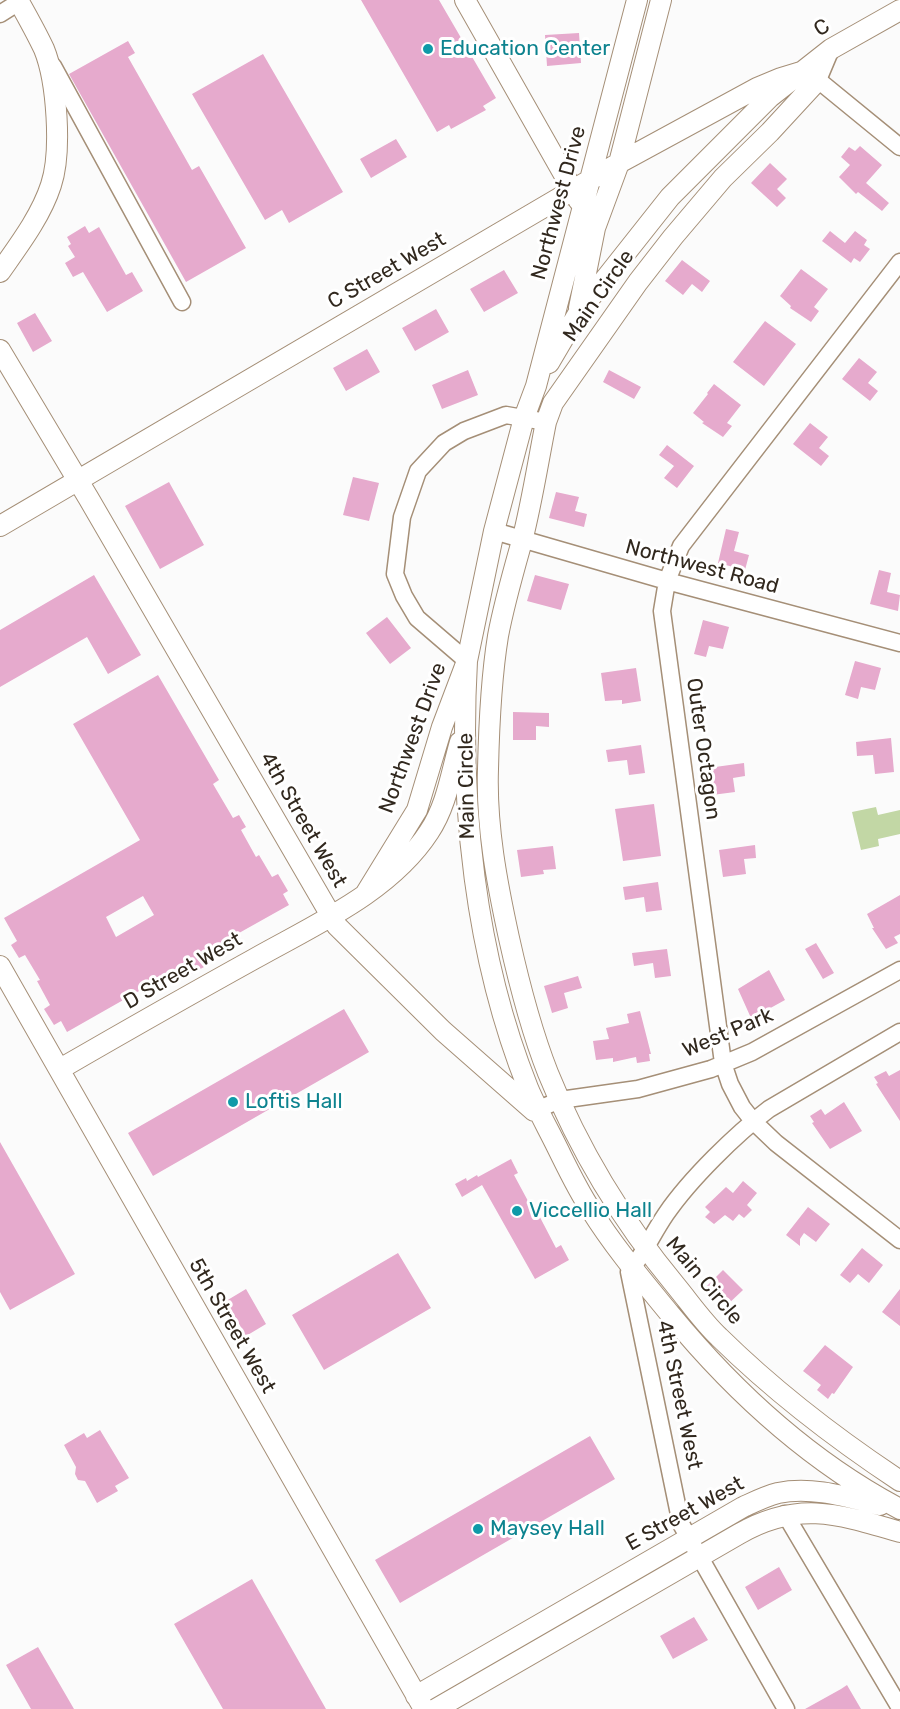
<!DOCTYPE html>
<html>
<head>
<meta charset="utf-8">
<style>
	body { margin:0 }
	canvas { display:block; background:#fbfbfb }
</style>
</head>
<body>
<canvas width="900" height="1709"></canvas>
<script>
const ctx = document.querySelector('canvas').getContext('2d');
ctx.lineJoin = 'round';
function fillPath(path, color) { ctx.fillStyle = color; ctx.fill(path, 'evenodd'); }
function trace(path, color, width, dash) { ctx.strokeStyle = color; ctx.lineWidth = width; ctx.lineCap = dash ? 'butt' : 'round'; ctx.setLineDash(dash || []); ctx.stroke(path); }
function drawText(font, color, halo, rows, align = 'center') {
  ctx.font = font + ' Rubik,sans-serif'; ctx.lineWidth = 6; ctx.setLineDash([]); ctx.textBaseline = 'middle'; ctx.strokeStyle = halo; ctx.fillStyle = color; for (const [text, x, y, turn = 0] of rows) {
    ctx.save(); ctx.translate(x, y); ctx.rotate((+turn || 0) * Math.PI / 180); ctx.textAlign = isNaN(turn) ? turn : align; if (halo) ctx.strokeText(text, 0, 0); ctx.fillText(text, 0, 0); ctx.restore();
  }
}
const green = new Path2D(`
	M876 807 878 815 900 810V834L878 839 879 846 861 850 852 812Z`);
const building = new Path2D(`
	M361 0H439L496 98 483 106 486 110 451 129 449 125 437 132Z
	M579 33 581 63 547 66 545 35Z
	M128 41 135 53 128 57 192 170 199 166 246 248 186 282 69 74Z
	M263 54 343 192 289 223 282 210 265 220 192 94Z
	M396 139 407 157 371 178 360 159Z
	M860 146 882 165 866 183 889 203 882 211 858 192 856 194 839 177 850 165 841 157 849 147 855 151Z
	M770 163 787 179 777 189 786 198 777 207 751 183Z
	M85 226 89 233 99 227 126 275 132 272 143 291 107 312 83 272 73 277 65 263 75 257 68 246 71 244 67 237Z
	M830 231 845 243 855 231 867 240 864 245 870 249 860 262 854 258 851 263 822 241Z
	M682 260 710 281 702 292 692 284 683 295 665 281Z
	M801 269 828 289 814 307 819 311 811 322 790 308 791 306 780 296Z
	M504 270 518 293 484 312 470 289Z
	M436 309 449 332 415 351 402 328Z
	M35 313 52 341 33 352 17 323Z
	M765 321 796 344 764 386 733 362Z
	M367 349 380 372 346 391 333 368Z
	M859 358 877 372 868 383 878 391 870 401 842 379Z
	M468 370 478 395 442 409 432 385Z
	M609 370 641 387 634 399 603 382Z
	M714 384 741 405 727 423 732 426 723 437 702 423 704 422 693 413 708 394 707 393Z
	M810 423 828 437 819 448 829 456 821 466 793 444Z
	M667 445 694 466 677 488 664 478 674 466 659 455Z
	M353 477 379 483 369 521 343 515Z
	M169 482 204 545 160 569 125 506Z
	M556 492 579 497 575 511 587 514 584 527 549 518Z
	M726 529 739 532 734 551 749 555 745 570 718 563Z
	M879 570 891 573 887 592 900 595 898 611 870 604Z
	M94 575 141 655 108 674 87 637 0 687V630Z
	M535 575 569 584 561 610 527 601Z
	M387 617 411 648 390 664 366 633Z
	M703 620 729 627 723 649 709 646 706 657 694 654Z
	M855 661 881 668 875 690 861 687 858 699 845 695Z
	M636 668 641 701 622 704V700L605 701 601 673Z
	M158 675 219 780 213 784 233 818 239 815 246 827 241 830 256 857 259 855 272 877 278 874 288 891 283 894 289 905 198 956 204 967 175 983 169 974 67 1032 61 1021 54 1025 44 1009 50 1005 37 981 40 980 25 955 19 958 11 945 17 941 4 918 140 840 73 724ZM143 896 154 915 116 937 106 917Z
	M513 712 549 713V727L536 726V740H513Z
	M891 738 894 772 875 774 873 755 857 756 856 742Z
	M641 745 645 773 629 775 627 760 608 762 606 750Z
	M744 763 745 776 733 778 735 792 712 795 708 768Z
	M654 804 661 856 623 861 615 809Z
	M755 845 756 858 744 859 746 874 723 877 719 850Z
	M553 846 556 869 543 870 544 874 521 877 517 850Z
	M658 882 662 910 646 912 644 897 625 900 623 887Z
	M900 895V934L894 937 898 943 886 949 872 928H874L867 914Z
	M816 943 834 973 823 979 805 949Z
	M667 949 671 976 655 978 653 963 634 966 632 953Z
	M769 970 785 1000 765 1011 768 1017 756 1023 753 1017 751 1018 738 989Z
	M578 976 582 988 564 993 568 1008 552 1013 544 986Z
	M344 1009 369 1052 153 1176 128 1133Z
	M640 1011 651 1054H649L650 1061 637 1063 636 1057 613 1062V1058L596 1060 593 1041 609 1039 606 1028 629 1023 627 1014Z
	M900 1070V1121L876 1084 878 1083 874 1077 886 1071 889 1076Z
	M844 1102 862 1131 830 1149 812 1123 814 1122 810 1116 821 1109 825 1115Z
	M0 1142 75 1274 10 1310 0 1292Z
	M511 1159 518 1173 514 1175 528 1201 531 1200 556 1248 561 1245 569 1260 535 1279 482 1185 462 1197 455 1184 466 1178 467 1181 477 1175 478 1177Z
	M743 1181 757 1193 747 1205 752 1210 744 1218 739 1214 733 1221 725 1215 714 1224 705 1217 710 1212 705 1207 726 1187 733 1193Z
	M808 1207 830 1224 816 1242 804 1233 800 1239V1246L786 1235Z
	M862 1248 883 1265 869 1283 858 1274 850 1283 840 1275Z
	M398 1253 431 1308 324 1370 292 1315Z
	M723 1270 743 1290 726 1306 707 1286Z
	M246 1289 266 1324 246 1336 226 1301Z
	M900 1289V1326L882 1312Z
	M825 1345 853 1367 834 1394 832 1393 828 1399 817 1390 821 1385 803 1371Z
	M100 1430 129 1478 115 1486 118 1491 97 1503 85 1481 78 1480 75 1474 76 1467 64 1445 84 1433 87 1438Z
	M590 1436 615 1479 400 1603 375 1560Z
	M779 1567 792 1590 758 1610 745 1587Z
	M252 1579 326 1709H223L174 1624Z
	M694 1617 708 1640 673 1659 660 1636Z
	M38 1647 74 1709H31L6 1665Z
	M847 1685 861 1709H805L841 1689Z`);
const minor = new Path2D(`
	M0 14 19 2
	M831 49 818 80 900 147
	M53 66 182 302
	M900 262 681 546 667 581 662 611 723 1063 730 1084 742 1107 753 1121 776 1143 900 1240
	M494 531 667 581 900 643
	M467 661 417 618 404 596 395 574 402 517 418 471 444 443 464 431 506 415 546 422
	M534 1111 560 1100 638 1089 711 1069 752 1052 900 970
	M785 1514 900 1708
	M786 1709 681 1524 629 1272C643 1255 653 1233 666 1214 690 1179 736 1134 769 1109L900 1032`);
const tertiary = new Path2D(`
	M465 0 579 201
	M818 80 770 132 723 178 673 237 638 282 553 403 546 422C538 462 532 502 522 541 513 573 504 604 498 636 491 679 489 725 488 769 486 826 497 883 509 938 519 983 531 1030 548 1073 579 1150 623 1222 676 1286 690 1303 703 1322 719 1337 775 1392 835 1438 900 1481
	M0 272C19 245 41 216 51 185 62 152 57 81 44 49 36 32 27 16 18 0
	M579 308 595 228 619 163 661 0
	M0 350 89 499 337 926 443 1031 534 1111
	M549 363 579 312 670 197 770 97 831 49 900 10
	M0 526 619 163 757 88 781 78 804 71
	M467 661C459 802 475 956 528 1088 536 1107 546 1125 555 1143 566 1165 577 1189 591 1210 614 1247 643 1281 670 1314 735 1393 809 1461 900 1509
	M366 893 417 810 442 727 467 661 494 531 524 418 536 386 637 0
	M0 966 424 1709
	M60 1069C124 1032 189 995 254 959 314 925 390 892 429 832 447 805 451 773 460 742
	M416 1696 743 1507C754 1502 766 1496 778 1493 812 1486 847 1497 880 1505
	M436 1709 739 1534C798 1500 839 1514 900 1532`);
const markers = [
	[428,49,6,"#0f9aa8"],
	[233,1102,6,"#0f9aa8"],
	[517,1211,6,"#0f9aa8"],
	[478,1529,6,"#0f9aa8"]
];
const streetNames = [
	["C",822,28,-33],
	["Northwest Drive",559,203,-75],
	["C Street West",387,271,-30],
	["Main Circle",599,296,-55],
	["Northwest Road",702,567,15],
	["Northwest Drive",413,738,-70],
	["Outer Octagon",703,749,82],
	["Main Circle",467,786,-91],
	["4th Street West",303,820,60],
	["D Street West",183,971,-30],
	["West Park",728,1033,-23],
	["Main Circle",704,1281,50],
	["5th Street West",232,1326,60],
	["4th Street West",679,1395,78],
	["E Street West",685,1514,-29]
];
const cultureNames = [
	["Education Center",440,49],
	["Loftis Hall",245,1102],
	["Viccellio Hall",529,1211],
	["Maysey Hall",490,1529]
];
fillPath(green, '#c2d7a5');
fillPath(building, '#e6aacd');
trace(minor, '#a58f77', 19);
trace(tertiary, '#a58f77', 22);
trace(minor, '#fff', 16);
trace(tertiary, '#fff', 20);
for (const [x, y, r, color] of markers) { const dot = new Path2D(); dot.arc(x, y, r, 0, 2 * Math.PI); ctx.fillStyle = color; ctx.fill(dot); trace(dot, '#fff', 2); }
drawText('21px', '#31281e', '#fff', streetNames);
drawText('21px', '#0d838f', '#fff', cultureNames, 'left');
</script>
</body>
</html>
